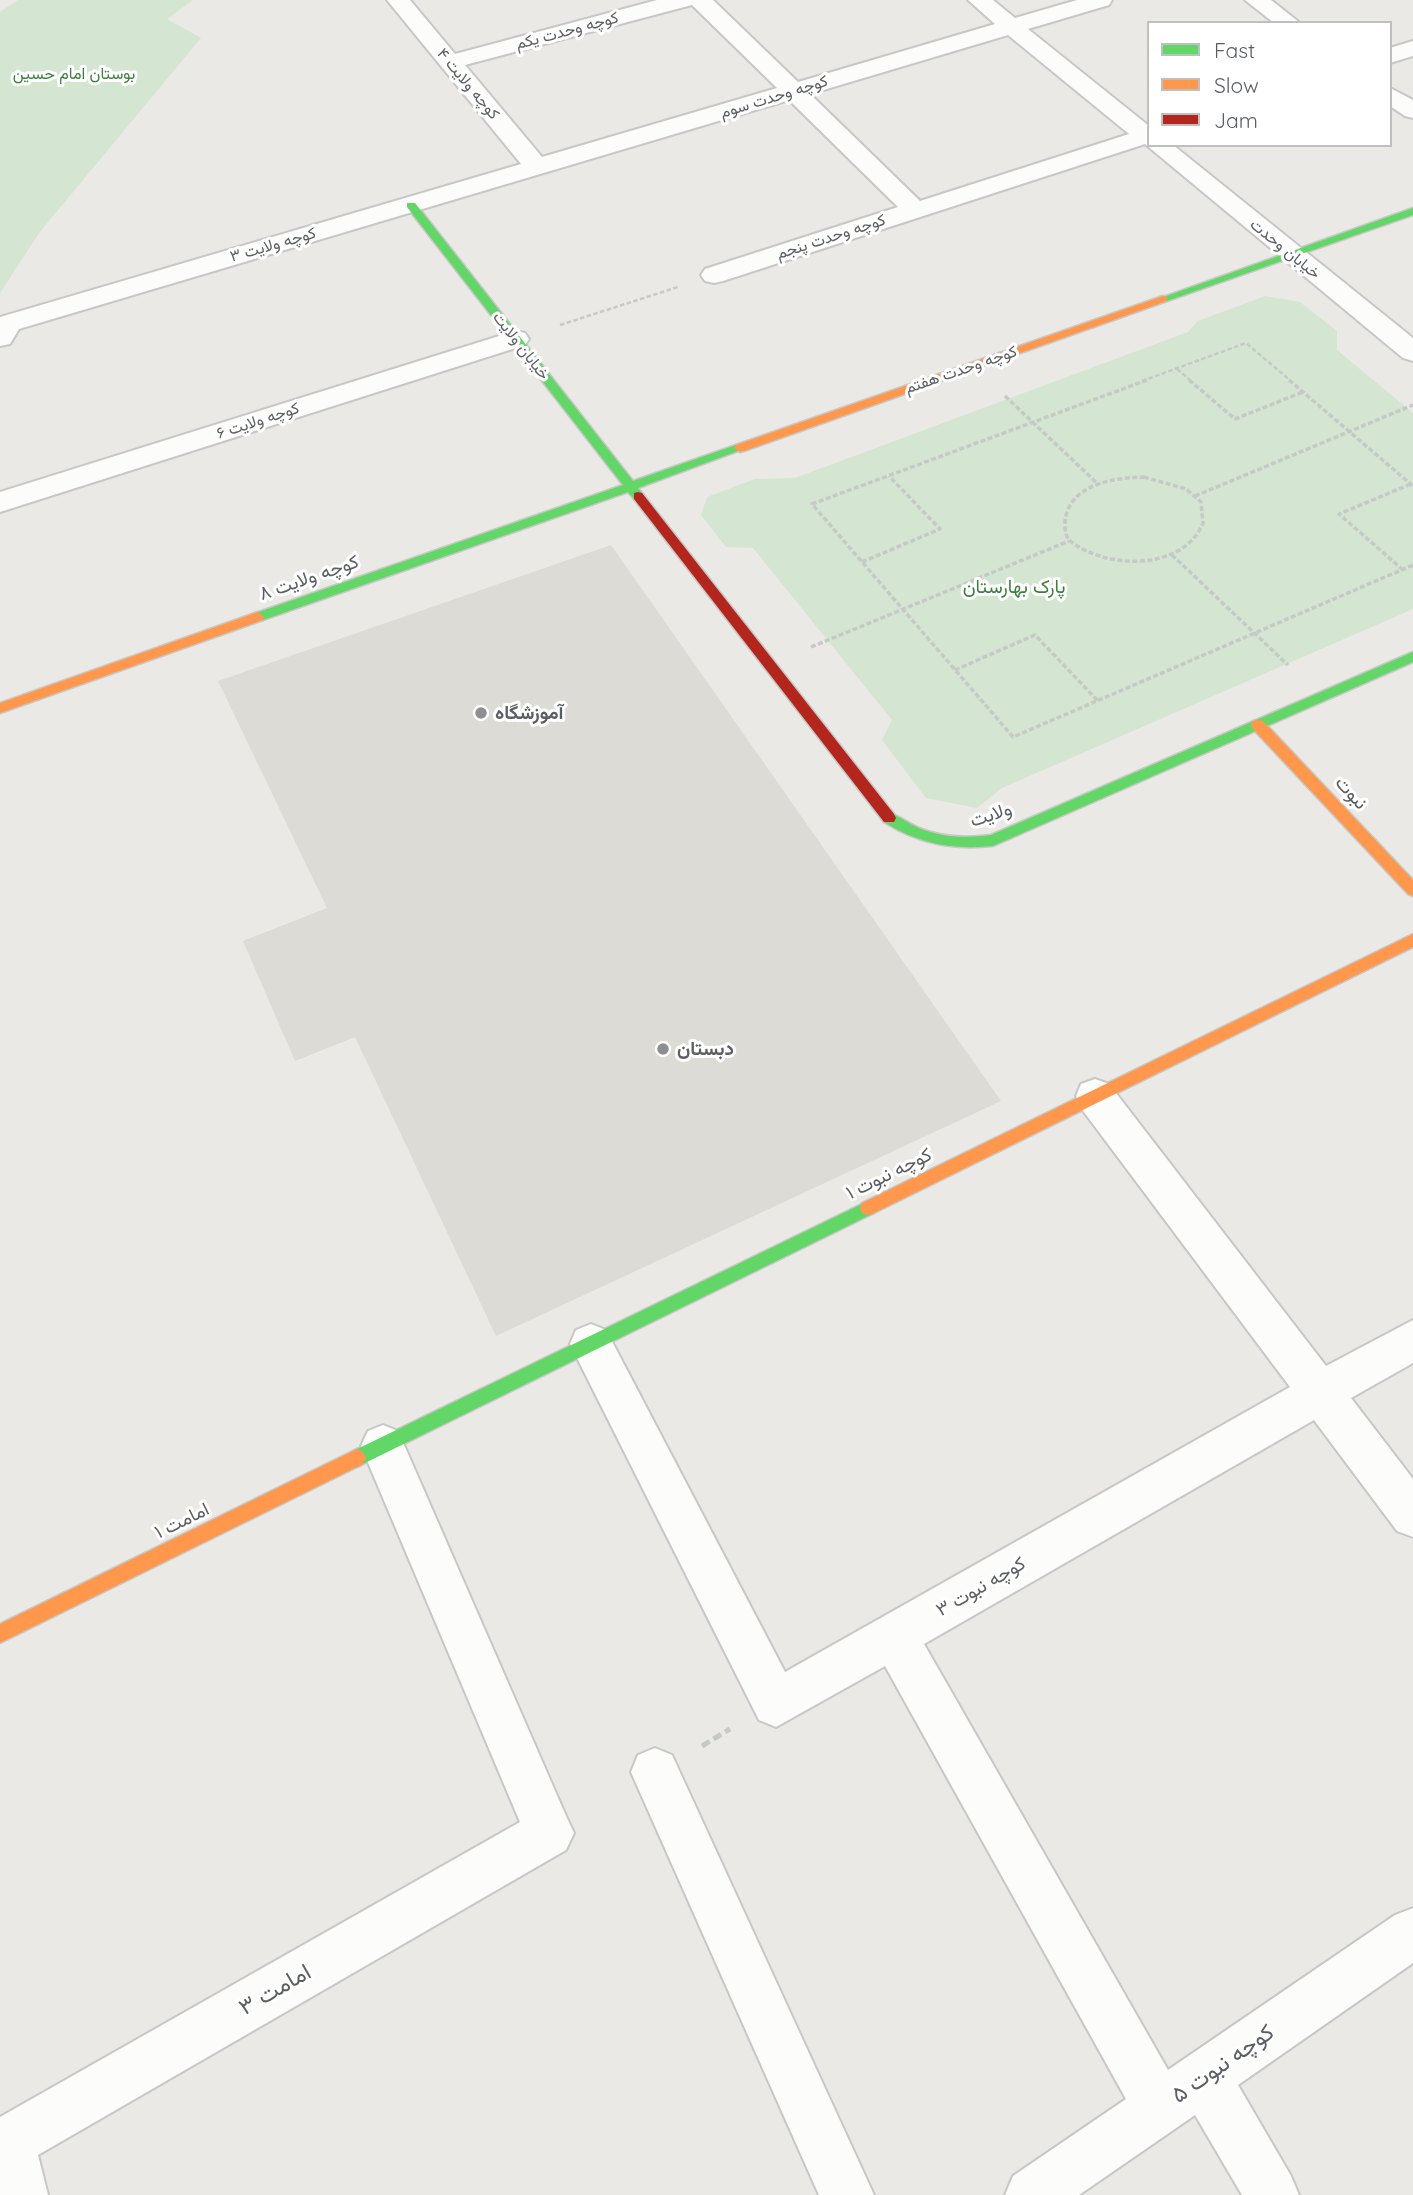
<!DOCTYPE html>
<html>
<head>
<meta charset="utf-8">
<style>
	body { margin:0 }
	#map { position:relative; width:1413px; height:2195px; overflow:hidden; background:#eae9e5; font-family:Quicksand,sans-serif }
	canvas { display:block }
	.legend { position:absolute; left:1147px; top:21px; width:245px; height:126px; box-sizing:border-box; background:#fff; border:2px solid #bdbfc0; margin:0; padding:9px 12px; list-style:none; font-size:21px; color:#5b5e62 }
	.legend li { display:flex; align-items:center; gap:14px; height:35px }
	.legend b { width:35px; border:2px solid #bdbfc0 }
</style>
</head>
<body>
<div id="map">
<canvas width="1413" height="2195"></canvas>
<ul class="legend">
<li><b style="height:9px;background:#63d668"></b>Fast</li>
<li><b style="height:9px;background:#ff974d"></b>Slow</li>
<li><b style="height:9px;background:#b3261e"></b>Jam</li>
</ul>
</div>
<script>
const ctx = document.querySelector('canvas').getContext('2d');
ctx.lineJoin = 'round';
function fillPath(path, color) { ctx.fillStyle = color; ctx.fill(path, 'evenodd'); }
function trace(path, color, width, dash) { ctx.strokeStyle = color; ctx.lineWidth = width; ctx.lineCap = dash ? 'butt' : 'round'; ctx.setLineDash(dash || []); ctx.stroke(path); }
function drawText(font, color, halo, rows, align = 'center') {
  ctx.font = font + ' Quicksand,Vazirmatn,sans-serif'; ctx.lineWidth = 6; ctx.setLineDash([]); ctx.textBaseline = 'middle'; ctx.strokeStyle = halo; ctx.fillStyle = color; for (const [text, x, y, turn = 0] of rows) {
    ctx.save(); ctx.translate(x, y); ctx.rotate((+turn || 0) * Math.PI / 180); ctx.textAlign = isNaN(turn) ? turn : align; if (halo) ctx.strokeText(text, 0, 0); ctx.fillText(text, 0, 0); ctx.restore();
  }
}
const education = new Path2D(`
	M611 545 1001 1101 496 1336 355 1037 295 1061 243 941 327 908 218 681Z`);
const green = new Path2D(`
	M18 0H193L167 19 201 38 39 233 0 293V12Z
	M1265 296 1300 302 1337 331V350L1413 413V609L1002 788 977 808 926 798 882 740 892 720 753 548 726 547 701 515 707 497 755 479 795 478 1188 332 1198 321Z`);
const pathFar2 = new Path2D(`
	M560 325 678 287
	M1177 369 1191 381
	M1142 381 1246 343 1291 381`);
const pathFar1 = new Path2D(`
	M1147 380 812 504 1013 737 1413 565
	M1189 380 1235 419 1303 392
	M1289 380 1413 486
	M1005 396 1098 484
	M1144 477 1186 489 1201 502 1203 523C1183 572 1103 570 1068 539 1064 530 1064 522 1067 512 1078 482 1117 478 1144 477Z
	M1195 496 1413 405
	M1172 555 1288 665
	M862 562 940 529 889 476
	M1403 570 1339 514 1411 484
	M811 647 1069 541
	M955 670 1035 635 1098 701`);
const path = new Path2D(`
	M702 1746 730 1729`);
const street = new Path2D(`
	M387 0H410L455 54 657 0H713L798 82 995 24 968 0H993L1015 18 1077 0H1112L1109 5 1028 29 1149 126V145H1173L1413 338V361L1403 358 1145 144 723 281 714 283 705 281 701 275 705 269 898 207 789 100 19 329 10 344 0 346V317L521 164ZM692 5 777 88 542 157 465 65ZM1008 35 1129 134 920 201 810 94Z
	M1245 0H1271L1300 23H1274Z
	M1413 41V56L1390 63V48Z
	M1390 88 1413 100V118L1405 116 1390 106Z
	M515 331 525 333 529 339 525 345 0 512V492Z
	M1095 1079 1109 1084 1326 1366 1413 1320V1363L1351 1398 1413 1479V1537L1397 1531 1314 1420 924 1644 1168 2070 1395 1915 1413 1908V1963L1238 2085 1291 2176 1299 2195H1242L1195 2115 1079 2195H1005L1013 2176 1126 2099 885 1666 776 1727 759 1720 570 1344 576 1330 591 1324 606 1330 785 1672 1290 1387 1081 1108 1076 1096 1081 1084Z
	M383 1425 398 1431 566 1816 574 1833 566 1850 38 2155 48 2195H0V2117L520 1822 361 1446 368 1431Z
	M655 1748 672 1755 874 2195H819L631 1772 638 1755Z`);
const fast = new Path2D(`
	M407 203H415L633 481 736 445H744L746 448 638 488 644 496 642 499H634L628 492 263 620H253V614L623 485 407 207Z
	M1413 208V215L1167 301 1158 299Z
	M1413 652V662L993 846C953 850 919 844 884 822L882 818 889 813C900 816 909 824 919 828 942 838 967 838 991 835Z
	M868 1201 874 1203 876 1208 874 1213 363 1464 357 1467 351 1464 348 1458 351 1452Z`);
const slow = new Path2D(`
	M1163 296 1167 297V301L744 451 740 452 734 448 736 445Z
	M258 612 264 617 263 620 0 713V703Z
	M1258 720 1263 721 1413 880V896L1408 894 1253 729 1251 725 1253 721Z
	M1413 934V947L874 1213 868 1215 862 1213 860 1208 862 1203Z
	M357 1449 363 1452 366 1458 363 1464 0 1643V1624Z`);
const jam = new Path2D(`
	M638 492 642 493 894 814 896 818 894 822H884L634 499V493Z`);
const markers = [
	[481,713,7,"#8d8f90"],
	[663,1049,7,"#8d8f90"]
];
const farStreetnames = [
	["کوچه وحدت یکم",567,31,-15],
	["کوچه ولایت ۴",468,84,50],
	["کوچه وحدت سوم",774,97,-17],
	["کوچه وحدت پنجم",831,237,-18],
	["کوچه ولایت ۳",273,245,-16],
	["خیابان وحدت",1285,249,39],
	["خیابان ولایت",521,346,52],
	["کوچه وحدت هفتم",961,370,-19],
	["کوچه ولایت ۶",258,421,-18]
];
const farParknames = [
	["بوستان امام حسین",74,74]
];
const streetNames = [
	["کوچه ولایت ۸",309,578,-19],
	["نبوت",1351,793,47],
	["ولایت",991,815,-18],
	["کوچه نبوت ۱",889,1174,-26],
	["امامت ۱",182,1521,-26],
	["کوچه نبوت ۳",981,1587,-30]
];
const parkNames = [
	["پارک بهارستان",1014,587]
];
const poiNames = [
	["آموزشگاه",495,713],
	["دبستان",677,1049]
];
const nearStreetnames = [
	["امامت ۳",275,1990,-30],
	["کوچه نبوت ۵",1223,2064,-35]
];
fillPath(education, '#dddbd5');
fillPath(green, '#d4e5d1');
trace(street, '#c7c7c7', 4);
trace(fast, '#c7c7c6', 3);
trace(slow, '#c7c7c6', 3);
trace(jam, '#c7c7c6', 3);
trace(pathFar2, '#c5cac7', 2.5, [4.5, 2.5]);
trace(pathFar1, '#c5cac7', 3.5, [5, 2.5]);
trace(path, '#c5cac7', 5, [9, 4.5]);
fillPath(street, '#fcfcfb');
fillPath(fast, '#63d668');
fillPath(slow, '#ff974d');
fillPath(jam, '#b3261e');
for (const [x, y, r, color] of markers) { const dot = new Path2D(); dot.arc(x, y, r, 0, 2 * Math.PI); ctx.fillStyle = color; ctx.fill(dot); trace(dot, '#fff', 2.5); }
drawText('16px', '#5b5e62', '#fff', farStreetnames);
drawText('16px', '#3c803d', '#fff', farParknames);
drawText('19px', '#5b5e62', '#fff', streetNames);
drawText('19px', '#3c803d', '#fff', parkNames);
drawText('bold 19px', '#5b5e62', '#fff', poiNames, 'left');
drawText('23px', '#5b5e62', '#fff', nearStreetnames);
</script>
</body>
</html>
